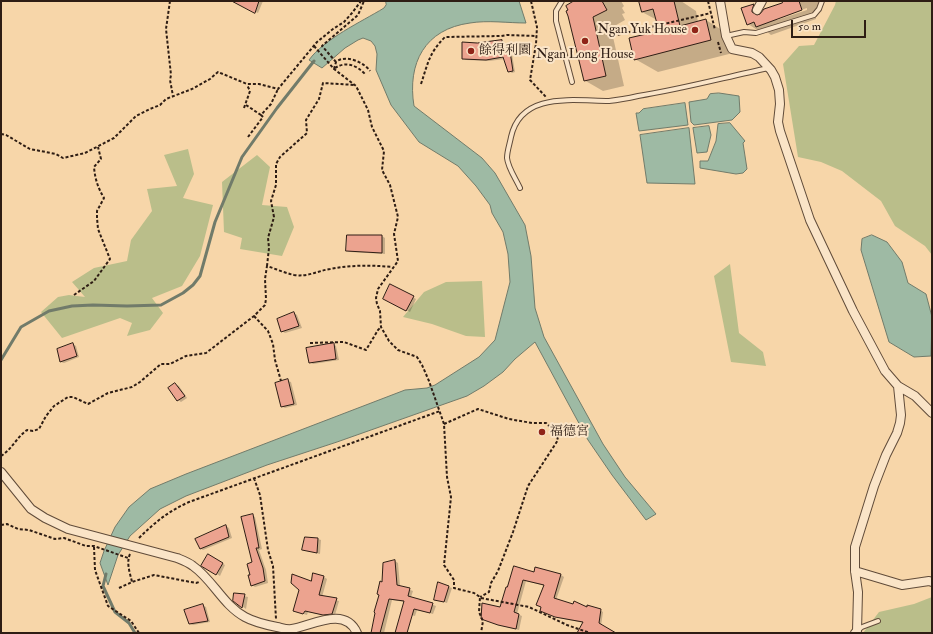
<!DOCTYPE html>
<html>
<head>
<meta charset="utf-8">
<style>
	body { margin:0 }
	#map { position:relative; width:933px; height:634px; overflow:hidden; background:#f7d6a9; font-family:"IM FELL Double Pica",serif }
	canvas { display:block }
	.frame { position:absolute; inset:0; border:2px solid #2e1d14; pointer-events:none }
	.scale { position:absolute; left:791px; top:20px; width:75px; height:18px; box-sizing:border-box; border:2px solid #2e1d14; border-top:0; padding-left:5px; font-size:12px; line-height:14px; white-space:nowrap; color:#2e1d14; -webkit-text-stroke:3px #fae4c7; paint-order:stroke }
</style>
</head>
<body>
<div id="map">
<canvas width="933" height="634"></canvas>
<div class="frame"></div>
<div class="scale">50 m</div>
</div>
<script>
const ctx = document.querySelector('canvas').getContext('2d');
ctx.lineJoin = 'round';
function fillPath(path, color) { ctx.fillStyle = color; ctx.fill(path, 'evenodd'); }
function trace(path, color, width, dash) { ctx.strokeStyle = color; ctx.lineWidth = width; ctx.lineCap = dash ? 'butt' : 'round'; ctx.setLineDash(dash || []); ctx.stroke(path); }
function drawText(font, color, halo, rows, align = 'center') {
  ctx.font = font + ' "IM FELL Double Pica","Noto Serif TC",serif'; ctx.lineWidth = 4; ctx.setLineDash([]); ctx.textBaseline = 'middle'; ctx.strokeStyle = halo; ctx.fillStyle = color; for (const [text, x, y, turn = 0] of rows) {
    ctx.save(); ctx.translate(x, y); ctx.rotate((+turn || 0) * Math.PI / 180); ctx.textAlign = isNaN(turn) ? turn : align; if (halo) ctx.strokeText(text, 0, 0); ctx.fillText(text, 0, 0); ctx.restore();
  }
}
const green = new Path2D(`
	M836 1H932V255L925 246 895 226 881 201 842 171 821 162 798 157 783 64 799 46 814 45 835 5Z
	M188 149 194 174 183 198 213 205 200 256 182 286 152 298 163 313 150 330 127 336 132 323 120 318 62 338 41 312 58 297 69 295 85 297 72 282 94 268 127 261 131 240 152 211 147 189 177 186 164 155Z
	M257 155 270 167 262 205 287 207 294 227 282 256 240 249 242 238 224 232 222 182Z
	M730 264 739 333 763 352 766 366 731 362 714 276Z
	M482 281 485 337 466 336 432 324 403 317 424 292 446 282Z
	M932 597V633H863L879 612 914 604Z`);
const water = new Path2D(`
	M386 1H519L526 23C508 23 488 20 470 23 425 29 407 63 414 106L482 158 495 173 525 225 531 256 535 308 544 337 603 444 625 477 656 514 646 520 612 475 588 440 535 342 515 359 503 372 484 386 467 396 337 442 267 465 186 496 160 509 130 536 118 555 108 585 100 563 104 551 115 527 129 507 150 489 186 474 405 390 427 388 435 385 479 357 495 340 510 282 508 254 503 232 492 213 490 205 476 186 458 166 419 142 391 105 376 70 377 54 375 46 371 41 363 38 358 40 345 48 322 68 309 60C324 39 361 22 384 8L386 5Z
	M719 93 739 96 740 112 732 120 694 125 691 122 689 102 707 99 710 94Z
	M685 103 688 125 639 131 636 113H639L643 109Z
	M730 123 745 141 743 143 747 169 743 173 736 174 700 168V161H708L716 141 718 124Z
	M709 126 711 135 707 152 697 153 693 128Z
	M689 128 695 184 647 183 640 135Z
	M872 235 887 242 902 262 908 283 926 294 932 317 931 356 914 357 889 342 861 250 862 239Z`);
const shadow = new Path2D(`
	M245 1H263L258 13 244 6Z
	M577 1H621L624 6 622 8 625 13 622 14 625 20 611 28 624 86 603 91 584 80Z
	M640 1H681L696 11 698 22 706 20 728 34 733 53 658 72 635 59 660 31 657 20 642 12Z
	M784 1H825L819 4 822 11 815 14 816 19 771 35 766 31 762 33 748 24 743 9 754 5 764 11 783 4ZM807 8V10L777 20V18Z
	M501 41 504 42 505 47 509 46 511 48 515 72 512 73 509 71 505 59 489 61 466 60 463 58Z
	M382 236 385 238V254L350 252 347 251Z
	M391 286 416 299 410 312 384 298Z
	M294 313 297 315 302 328 285 333 282 331Z
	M73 344 76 346 79 357 64 363 61 362Z
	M333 344 336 346 339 360 313 364 310 362Z
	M288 381 291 382 297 405 285 408 281 406Z
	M175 384 179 386 187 398 181 402 178 400Z
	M252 515 255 517 262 549 259 550 266 570 268 583 255 587 252 585V576L253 563Z
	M226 526 229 528 232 538 203 550 200 548Z
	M318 539 321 540 320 554 307 551Z
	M208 555 225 565 220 576 203 565Z
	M395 561 398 563 400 586 413 591 411 597 436 606 433 614 417 610 415 616 405 613V602L392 600 384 633H372L383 583Z
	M535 573 561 575 564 577 556 600 588 609 600 610 603 612 601 626 614 633H578L584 623 559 618 544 612 545 586 526 581 517 614 522 616 519 630 502 626 486 620 501 609 507 588Z
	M324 577 327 579 322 597 339 601 335 615 327 616 308 612 307 615 297 612 312 582Z
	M449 587 452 588 447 603 435 599Z
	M235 594 248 597 246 609 234 600Z
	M202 605 206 607 210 622 193 625 190 624Z`);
const stream = new Path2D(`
	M1 360 21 327 49 311 72 306 93 305 127 306 161 305 183 293 193 285 200 276 215 222 242 157 277 108 314 61
	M106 574 103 586 115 612 129 623 135 633`);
const building = new Path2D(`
	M232 1H259L255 13Z
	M574 1H602L607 10 593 17 606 76 584 81 568 16 566 11 568 10 566 6Z
	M639 1H674L680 26 706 19 711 40 634 60 629 38 659 31 653 9 642 12Z
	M783 1H799L802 10 756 27 754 22 747 25 741 8 754 4 752 10V12L757 15 760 14 764 9 782 3Z
	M502 40V46L509 45 513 71 508 72 503 57 486 60 462 59V42L477 43Z
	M347 235H382V253L346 251Z
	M390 284 414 296 406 311 383 299Z
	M294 312 299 326 281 332 277 319Z
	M73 343 77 356 60 362 57 349Z
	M334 343 336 359 309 363 306 348Z
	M288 379 294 404 281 407 275 383Z
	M175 383 185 396 177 401 168 388Z
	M253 514 259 548H256L263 568 265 581 251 586 248 575H250L247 564 252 562 241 517Z
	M226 525 229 537 200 549 195 539Z
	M305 537 318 538 317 553 302 550Z
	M208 554 223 563 216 575 201 566Z
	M395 560 397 585 410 588 408 596 433 603 430 613 414 609 407 633H395L404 601 389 599 380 633H371L375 613 374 612 379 595 377 594 380 581 382 582 383 563Z
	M514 566 534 572 535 567 561 574 554 598 573 604 574 601 587 607V605L601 609 599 623 616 633H577L583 622 555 617 540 611 541 607 536 605 544 585 523 580 514 612 519 614 516 629 498 625 481 619 482 603 500 607 506 587H507Z
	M313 573 324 576 319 595 337 598 332 614 323 615 305 611 303 614 293 611 299 590 291 583 292 574 311 581Z
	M438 582 449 586 444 602 434 600Z
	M234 593 245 594 242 608 233 601Z
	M203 604 208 621 189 624 184 610Z`);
const path = new Path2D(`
	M170 1 166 29 171 75 170 80 173 96
	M531 1 537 27 536 44 530 80 546 97
	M708 1 715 30
	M608 37 711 13
	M718 42 721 53
	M314 46 334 69 356 86 368 110 372 127 384 151 382 170 390 185 398 217 394 234 398 261 378 289 376 298 377 304 380 311 381 327 389 341 398 350 417 357 422 365 429 381 444 424 447 477 451 497 444 565 454 580V588L474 593 480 597 479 612 483 621 481 633
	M336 62 322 46 358 15 364 1
	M335 68C346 61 356 65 365 74
	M334 69 336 62C345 54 364 62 370 71
	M421 84C428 63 429 53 445 37L501 36 507 35 537 36
	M246 105 261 115
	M244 108 250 91 247 85
	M1 134 6 135 30 149 56 154 63 158 85 153 114 138 136 116 150 109 160 105 166 99 192 89 210 79 218 72 247 84H259L278 89 317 42 333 29 344 22 352 13 361 1
	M248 137 263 117 261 115 271 104 278 89
	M267 266 269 248 268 238 274 217 271 201 276 185V164L280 157 307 133 306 120 319 99 323 83 355 85
	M74 295 94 281 110 259 98 229 97 218V211L104 198C98 188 95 179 94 167L101 159 98 147
	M254 316 268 331 273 344 275 360 281 381
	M310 343 344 342 366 350 378 330 381 327
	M444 424 478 409 509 419 532 423H546L556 433 558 440 528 486 513 532 498 571 491 583 489 592 480 597
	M1 456C12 449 17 437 27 430L33 431 39 429 46 416 54 406 68 397H73L88 404 108 393 132 387 140 382 161 364H170L186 356 206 353 254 316 265 305 266 299 265 279 267 266C276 269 285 273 294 275 309 277 317 271 330 269 351 265 371 265 392 267
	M254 478 260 495 268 550 273 566 276 619
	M1 525 7 524 18 529 29 530 55 539 64 538 86 546H94L128 558
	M139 538C155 522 169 511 189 502L440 411
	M94 547 95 570 108 606 131 621 139 633
	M130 554C126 563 130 573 132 582
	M119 588 132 582 154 575 196 583 199 582
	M481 598 529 607 567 625 590 633`);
const lane = new Path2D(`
	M562 1 556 11V21L572 82
	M726 36 744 32 756 33 814 15 819 9 822 1
	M520 188C516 179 508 168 507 158 507 151 510 143 511 137 521 91 574 101 609 101 618 100 629 98 638 96 682 89 726 77 769 68
	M857 631 862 627 878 621`);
const street = new Path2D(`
	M720 1 726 36 732 49 752 53 759 57 771 70 775 77 779 90 780 104 778 122 780 131 810 220 853 311 885 371 898 386 901 415 900 423 897 433 886 455 874 486 855 547V571L858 592 857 631 855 633
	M757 10 762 1
	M898 386 915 396 932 413
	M1 472 31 509 45 518 68 529 177 558C182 560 188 562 193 566 213 580 223 605 245 617 254 622 267 625 277 627 282 628 287 630 292 629 313 625 345 606 357 633
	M855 571 902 585 929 581 932 582`);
const markers = [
	[695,30,4,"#8f2418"],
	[585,41,4,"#8f2418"],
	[471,51,4,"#8f2418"],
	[542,432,4,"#8f2418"]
];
const poiNames = [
	["Ngan Yuk House",687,30,"right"],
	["餘得利園",479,51],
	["Ngan Long House",585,55,"center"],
	["福德宮",550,432]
];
fillPath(green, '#babe8a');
fillPath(water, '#9ebaa4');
trace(water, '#717b6a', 1);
fillPath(shadow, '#0003');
trace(stream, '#717b6a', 3);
fillPath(building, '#eca38f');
trace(building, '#2e1d14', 1);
trace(lane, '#604b39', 6);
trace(street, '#604b39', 10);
trace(path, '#2e1d14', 2, [3, 2]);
trace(lane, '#fae4c7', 4);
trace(street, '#fae4c7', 8);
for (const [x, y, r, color] of markers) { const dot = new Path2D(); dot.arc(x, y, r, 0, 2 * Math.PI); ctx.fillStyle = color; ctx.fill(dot); trace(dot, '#fae4c7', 1.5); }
drawText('13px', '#2e1d14', '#fae4c7', poiNames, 'left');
</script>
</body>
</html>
